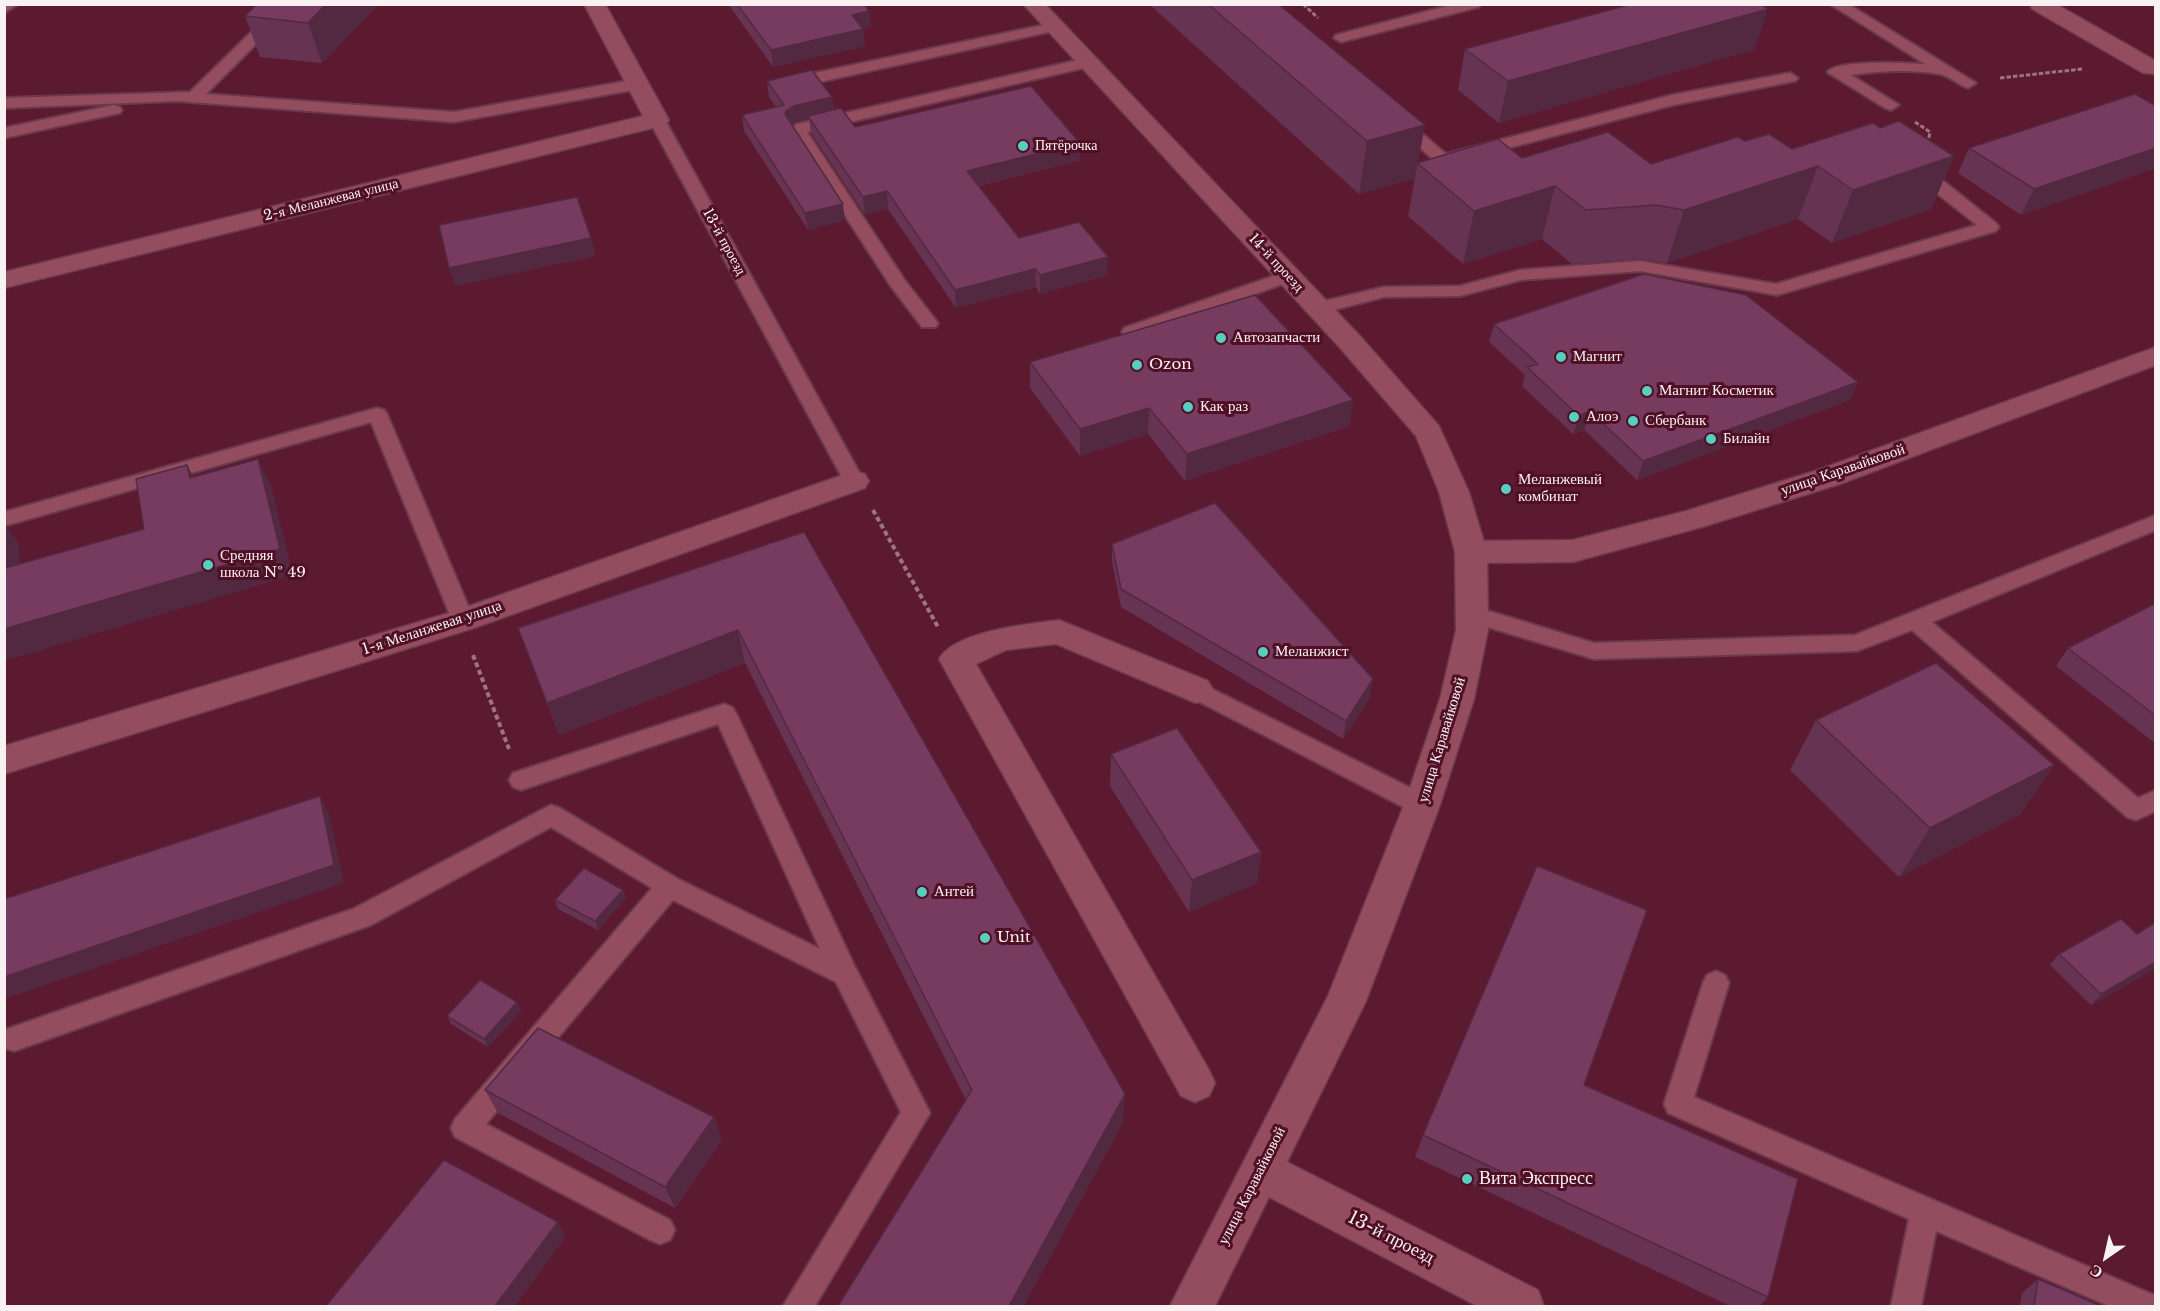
<!DOCTYPE html>
<html>
<head>
<meta charset="utf-8">
<style>
	body { margin:0 }
	#map { position:relative; width:2160px; height:1311px; overflow:hidden; background:#5b1a2f; font-family:"Libre Baskerville",serif }
	canvas { display:block }
	.frame { position:absolute; inset:0; border:6px solid #faf1f3; pointer-events:none }
	.north { position:absolute; left:2076px; top:1227px; width:60px; height:60px; -webkit-text-stroke:4px #4f0f25; paint-order:stroke; rotate:214deg; font-size:16px; font-weight:700; line-height:24px; text-align:center; color:#faf1f3 }
	.north::after { content:''; display:block; margin:auto; width:21px; height:27px; background:#faf1f3; clip-path:polygon(50% 0,100% 100%,50% 72%,0 100%) }
</style>
</head>
<body>
<div id="map">
<canvas width="2160" height="1311"></canvas>
<div class="frame"></div>
<div class="north">С</div>
</div>
<script>
const ctx = document.querySelector('canvas').getContext('2d');
ctx.lineJoin = 'round';
function trace(path, color, width, dash) { ctx.strokeStyle = color; ctx.lineWidth = width; ctx.lineCap = dash ? 'butt' : 'round'; ctx.setLineDash(dash || []); ctx.stroke(path); }
function fillPath(path, color) { ctx.fillStyle = color; ctx.fill(path, 'evenodd'); }
function drawText(font, color, halo, rows, align = 'center') {
  ctx.font = font + ' "Libre Baskerville",serif'; ctx.lineWidth = 6; ctx.setLineDash([]); ctx.textBaseline = 'middle'; ctx.strokeStyle = halo; ctx.fillStyle = color; for (const [text, x, y, turn = 0] of rows) {
    ctx.save(); ctx.translate(x, y); ctx.rotate((+turn || 0) * Math.PI / 180); ctx.textAlign = isNaN(turn) ? turn : align; if (halo) ctx.strokeText(text, 0, 0); ctx.fillText(text, 0, 0); ctx.restore();
  }
}
const pathFar1 = new Path2D(`
	M1303 4 1318 18
	M2000 78 2082 69
	M1915 122 1930 132 1928 142`);
const path = new Path2D(`
	M873 510 938 627
	M473 655 509 749`);
const service = new Path2D(`
	M4 4H18L4 13Z
	M280 4H296L206 94 454 112 638 79 646 84 638 89 454 122 177 101 4 108V98L190 92Z
	M1455 4H1481L1479 7 1341 42 1334 38 1336 35Z
	M1830 4H1848L1976 83 1968 88C1958 85 1949 75 1939 74 1910 69 1879 71 1851 75L1899 105 1891 110 1885 108 1827 72C1838 59 1907 63 1925 64Z
	M1053 23 1060 27 1058 30 810 84 802 79 810 74Z
	M1087 58 1092 60 1095 63 1092 66 807 132 906 282 938 323 936 327H922L890 285 789 129 797 124Z
	M1790 73 1798 78 1795 81 1673 105 1443 165 1437 163 1391 122 1399 117 1405 119 1446 154 1672 95Z
	M114 105 120 107 122 110 120 113 4 138V128Z
	M657 115 665 120 864 481 861 486 854 488 847 486 844 481 649 120Z
	M1921 167 1927 168 1996 223 1999 227 1996 231 1777 295 1640 271 1521 280 1460 296 1384 297 1318 314 1312 312 1309 308 1312 304 1384 287 1460 286 1520 270 1640 261 1776 284 1977 225 1915 176 1913 172 1915 168Z
	M1288 271 1294 272 1297 276 1294 280 1138 336H1124L1122 332 1124 328Z
	M377 408 384 410 387 414 474 620 471 626 463 628 455 626 452 620 371 422 4 526V512Z
	M2156 515V530L1932 622 2138 798 2156 790V811L2136 820 2127 817 1912 630 1857 651 1594 659 1464 620 1461 614 1464 608 1472 606 1594 643 1855 635Z
	M1196 681 1431 798 1434 805 1431 812 1422 815 1413 812 1188 696 1185 690 1188 684Z
	M724 704 732 707 736 713 855 967 930 1113 815 1306H783L901 1112 836 982 673 900 486 1124 670 1220 675 1230 670 1240 660 1244 650 1240 455 1137 451 1128 455 1119 652 888 551 827 371 925 14 1051 4 1048V1030L353 909 551 805 560 808 678 879 820 949 718 724 521 790 513 787 509 780 513 773Z
	M1716 971 1725 975 1729 983 1694 1097 2154 1295 2156 1306H2109L1936 1231 1921 1306H1891L1909 1219 1668 1113 1664 1104 1703 983 1707 975Z`);
const pedestrian = new Path2D(`
	M2156 347V365L1840 484 1702 527 1573 562 1471 563 1460 560 1455 552 1460 544 1471 541 1573 540 1686 511 1818 470Z
	M1059 620 1208 681 1213 690 1208 699 1196 703 1056 644 1006 650 976 664 1209 1070 1215 1083 1209 1096 1195 1102 1181 1096 939 659C955 631 1029 624 1059 620Z`);
const minor = new Path2D(`
	M584 4H605L669 120 665 125 4 288V272L643 116Z
	M2030 4H2056L2156 61V74L2143 73 2032 9Z
	M854 471 865 474 869 481 865 488 474 628 4 774V746L452 612Z`);
const secondary = new Path2D(`
	M1023 4H1045L1361 337 1439 426 1469 492 1487 552 1488 630 1474 699 1440 805 1366 1001 1287 1162 1538 1290 1544 1306H1477L1269 1197 1215 1306H1170L1328 996 1404 805 1440 699 1456 630 1455 552 1439 492 1416 436 1341 349Z`);
const wall = new Path2D(`
	M257 4H379L322 63 260 57 245 16Z
	M728 4H864L869 11 871 27 863 29 865 46 773 67Z
	M1149 4H1278L1425 125 1418 162 1522 158 1651 164 1745 141 1792 149 1880 128 1954 156 1931 209 1832 243 1798 219 1667 263 1640 259 1572 264 1542 239 1463 264 1408 216 1415 178 1359 194Z
	M1465 49H1755L1499 123 1458 90Z
	M767 81 832 97 834 110 855 127 1080 160 979 186 1019 238 1107 275 1040 294 1036 287 956 308 888 209 865 215 811 133 809 119 796 122 792 125 845 220 808 230 744 131 742 115 776 107 769 97Z
	M2156 106V168L2021 215 1958 173 1969 148Z
	M1494 324 1858 382 1850 400 1637 480 1584 430 1573 434 1522 386 1525 375 1489 342Z
	M1030 362 1353 400 1349 426 1185 481 1148 434 1080 456 1030 388Z
	M804 532 1123 1123 966 1100 745 663 559 735 518 628Z
	M1112 544 1370 698 1343 739 1121 607 1112 562Z
	M2156 603V744L2056 666 2068 648Z
	M1816 720 2054 765 2019 815 1899 877 1790 770Z
	M1111 754 1261 852 1257 883 1189 912 1110 786Z
	M623 890 626 898 598 930 558 909 555 900Z
	M2137 934 2156 968 2091 1005 2050 965 2059 954Z
	M521 1011 488 1047 451 1024 447 1016Z
	M1584 1085 1768 1297 1760 1306H1730L1415 1157 1423 1135Z
	M485 1090 714 1117 722 1140 675 1208 498 1113Z
	M2038 1279 2101 1306H2020L2022 1293Z`);
const shadedWall = new Path2D(`
	M326 4H379L322 63 308 23Z
	M1768 9 1755 49 1499 123 1508 81Z
	M869 11 871 27 863 29 865 46 773 67 771 50 852 15Z
	M832 97 834 113 808 116 809 119 796 122 788 127 785 114 786 111 794 106Z
	M1425 125 1415 178 1359 194 1367 141Z
	M1080 143V160L968 188 967 171Z
	M2156 148V168L2021 215 2034 189Z
	M1954 156 1931 209 1832 243 1853 190Z
	M1818 166 1798 219 1667 263 1684 210Z
	M1555 186 1542 239 1463 264 1474 211Z
	M887 191 888 209 865 215 863 197Z
	M843 204 845 220 808 230 805 213Z
	M591 238 596 256 455 286 449 268Z
	M1108 257 1107 275 1040 294V275Z
	M1035 269 1036 287 956 308 955 290Z
	M1858 382 1850 400 1637 480 1643 461Z
	M1353 400 1349 426 1185 481 1187 454Z
	M1149 408 1148 434 1080 456V429Z
	M1590 411 1584 430 1573 434 1579 416Z
	M258 459 271 485 293 575 4 661V629Z
	M187 465 201 491 190 478Z
	M4 522 18 542 23 594 5 568Z
	M738 630 745 663 559 735 547 703Z
	M1373 679 1370 698 1343 739 1346 721Z
	M2054 765 2019 815 1899 877 1930 828Z
	M320 796 329 814 344 883 4 999V977Z
	M1261 852 1257 883 1189 912 1192 880Z
	M623 890 626 898 598 930 595 921Z
	M2156 962V968L2091 1005 2101 994Z
	M517 1002 521 1011 488 1047 484 1039Z
	M1125 1094 1123 1123 1024 1306H1009Z
	M714 1117 722 1140 675 1208 665 1187Z
	M558 1222 566 1237 515 1306H495Z`);
const building = new Path2D(`
	M257 4H326L308 23 245 16Z
	M737 4H864L869 11 852 15 863 29 771 50Z
	M1208 4H1278L1425 125 1367 141Z
	M1632 4H1760L1768 9 1508 81 1465 49Z
	M812 70 832 97 794 106 786 111 785 114 843 204 805 213 742 115 784 105 767 81Z
	M1031 86 1080 143 967 171 1019 238 1079 222 1108 257 1040 275 1035 269 955 290 887 191 863 197 808 116 841 108 855 127Z
	M2135 94 2156 106V148L2034 189 1969 148Z
	M1899 121 1954 156 1853 190 1818 166 1684 210 1656 205 1586 210 1555 186 1474 211 1417 163 1498 139 1522 158 1608 132 1651 164 1738 137 1745 141 1769 134 1792 149 1873 123 1880 128Z
	M577 197 591 238 449 268 439 225Z
	M1644 274 1746 295 1858 382 1643 461 1590 411 1579 416 1527 367 1538 364 1494 324Z
	M1255 295 1353 400 1187 454 1149 408 1080 429 1030 362Z
	M258 459 280 549 4 629V564L5 568 144 529 136 479 187 465 190 478Z
	M1215 503 1373 679 1346 721 1121 589 1112 544Z
	M804 532 1125 1094 1009 1306H838L972 1090 738 630 547 703 518 628Z
	M2156 603V716L2068 648Z
	M1936 663 2054 765 1930 828 1816 720Z
	M1177 728 1261 852 1192 880 1111 754Z
	M320 796 334 865 4 977V899Z
	M1537 866 1647 910 1584 1085 1798 1179 1768 1297 1423 1135Z
	M584 868 623 890 595 921 555 900Z
	M2121 919 2137 934 2156 922V962L2101 994 2059 954Z
	M480 980 517 1002 484 1039 447 1016Z
	M538 1028 714 1117 665 1187 485 1090Z
	M444 1160 558 1222 495 1306H326Z
	M2038 1279 2101 1306H2034Z`);
const markers = [
	[1023,146,6,"#58cec0"],
	[1221,338,6,"#58cec0"],
	[1561,357,6,"#58cec0"],
	[1137,365,6,"#58cec0"],
	[1647,391,6,"#58cec0"],
	[1188,407,6,"#58cec0"],
	[1574,417,6,"#58cec0"],
	[1633,421,6,"#58cec0"],
	[1711,439,6,"#58cec0"],
	[1506,489,6,"#58cec0"],
	[208,565,6,"#58cec0"],
	[1263,652,6,"#58cec0"],
	[922,892,6,"#58cec0"],
	[985,938,6,"#58cec0"],
	[1467,1179,6,"#58cec0"]
];
const farPoinames = [
	["Пятёрочка",1035,146]
];
const farStreetnames = [
	["2-я Меланжевая улица",331,200,-14],
	["13-й проезд",724,242,61],
	["14-й проезд",1276,263,47]
];
const poiNames = [
	["Автозапчасти",1233,338],
	["Магнит",1573,357],
	["Ozon",1149,365],
	["Магнит Косметик",1659,391],
	["Как раз",1200,407],
	["Алоэ",1586,417],
	["Сбербанк",1645,421],
	["Билайн",1723,439],
	["Меланжевый",1518,480],
	["комбинат",1518,497],
	["Средняя",220,556],
	["школа № 49",220,573],
	["Меланжист",1275,652],
	["Антей",934,892],
	["Unit",997,938]
];
const streetNames = [
	["улица Каравайковой",1843,470,-19],
	["1-я Меланжевая улица",432,628,-18],
	["улица Каравайковой",1442,740,-73],
	["улица Каравайковой",1252,1186,-63]
];
const nearPoinames = [
	["Вита Экспресс",1479,1179]
];
const nearStreetnames = [
	["13-й проезд",1391,1238,27]
];
trace(service, '#6a3a4c', 4);
trace(pedestrian, '#6a3a4c', 3);
trace(minor, '#6a3a4c', 3);
trace(secondary, '#6a3a4c', 3);
trace(pathFar1, '#9d7481', 3, [4.5, 2]);
trace(path, '#9d7481', 4, [5, 3]);
fillPath(service, '#934d5f');
fillPath(pedestrian, '#934d5f');
fillPath(minor, '#934d5f');
fillPath(secondary, '#934d5f');
fillPath(wall, '#663352');
fillPath(shadedWall, '#532942');
fillPath(building, '#773b5f');
trace(building, '#532942', 1.5);
for (const [x, y, r, color] of markers) { const dot = new Path2D(); dot.arc(x, y, r, 0, 2 * Math.PI); ctx.fillStyle = color; ctx.fill(dot); trace(dot, '#4f0f25', 2); }
drawText('14px', '#faf1f3', '#4f0f25', farPoinames, 'left');
drawText('14px', '#faf1f3', '#4f0f25', farStreetnames);
drawText('15px', '#faf1f3', '#4f0f25', poiNames, 'left');
drawText('15px', '#faf1f3', '#4f0f25', streetNames);
drawText('18px', '#faf1f3', '#4f0f25', nearPoinames, 'left');
drawText('18px', '#faf1f3', '#4f0f25', nearStreetnames);
</script>
</body>
</html>
